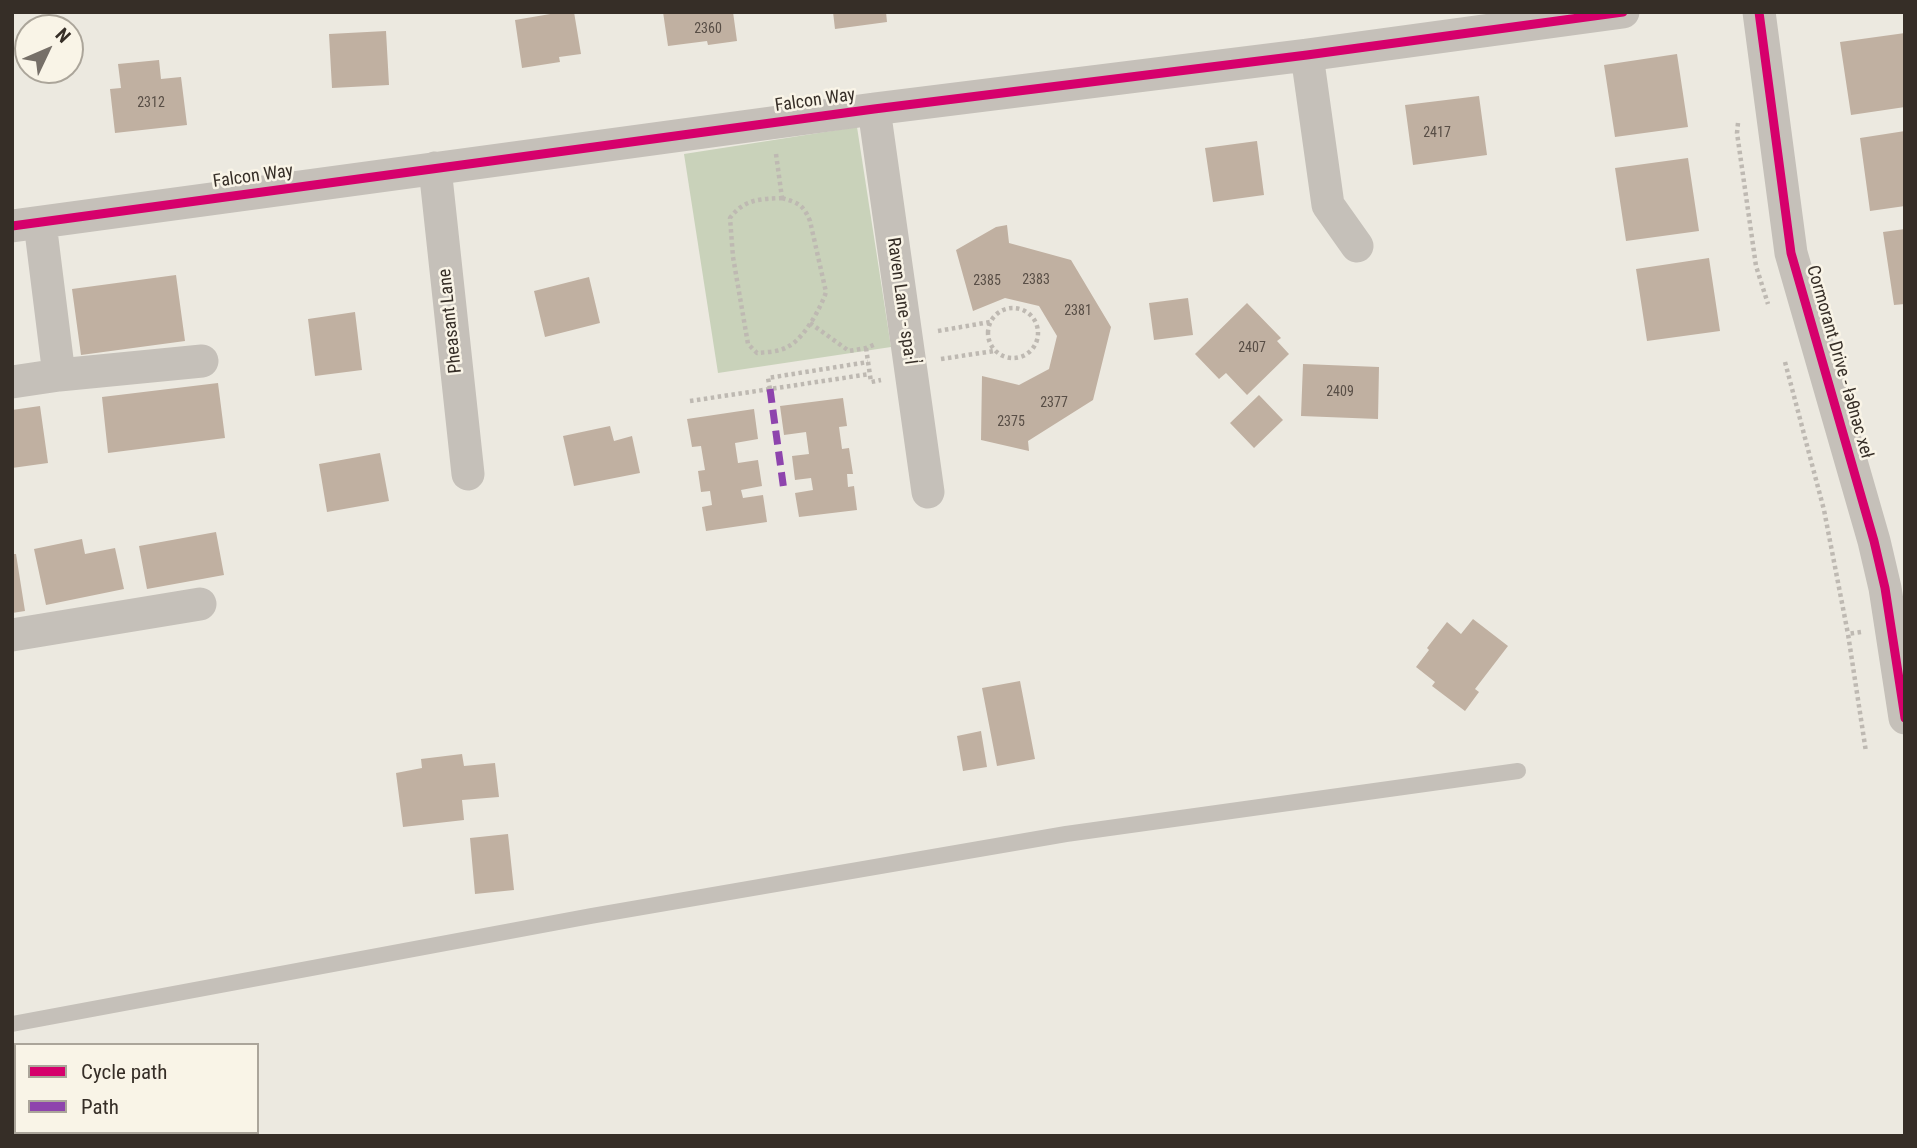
<!DOCTYPE html>
<html>
<head>
<meta charset="utf-8">
<style>
	body { margin:0 }
	#map { position:relative; width:1917px; height:1148px; overflow:hidden; background:#ece9e0; font-family:"Roboto Condensed",sans-serif }
	canvas { display:block }
	.frame { position:absolute; inset:0; border:14px solid #362e27; pointer-events:none }
	.legend { position:absolute; left:14px; top:1043px; width:245px; height:91px; box-sizing:border-box; background:#f9f4e7; border:2px solid #aba59a; margin:0; padding:9px 12px; list-style:none; font-size:21px; color:#362e27 }
	.legend li { display:flex; align-items:center; gap:14px; height:35px }
	.legend b { width:35px; border:2px solid #aba59a }
	.north { position:absolute; left:14px; top:14px; width:70px; height:70px; box-sizing:border-box; background:#f9f4e7; border:2px solid #aba59a; border-radius:50%; rotate:46deg; font-size:19px; font-weight:700; line-height:28px; text-align:center; color:#362e27 }
	.north::after { content:''; display:block; margin:auto; width:24px; height:32px; background:#766f68; clip-path:polygon(50% 0,100% 100%,50% 72%,0 100%) }
</style>
</head>
<body>
<div id="map">
<canvas width="1917" height="1148"></canvas>
<div class="frame"></div>
<ul class="legend">
<li><b style="height:9px;background:#d6006c"></b>Cycle path</li>
<li><b style="height:9px;background:#8e44ad"></b>Path</li>
</ul>
<div class="north">N</div>
</div>
<script>
const ctx = document.querySelector('canvas').getContext('2d');
ctx.lineJoin = 'round';
function fillPath(path, color) { ctx.fillStyle = color; ctx.fill(path, 'evenodd'); }
function trace(path, color, width, dash) { ctx.strokeStyle = color; ctx.lineWidth = width; ctx.lineCap = dash ? 'butt' : 'round'; ctx.setLineDash(dash || []); ctx.stroke(path); }
function drawText(font, color, halo, rows, align = 'center') {
  ctx.font = font + ' "Roboto Condensed",sans-serif'; ctx.lineWidth = 5; ctx.setLineDash([]); ctx.textBaseline = 'middle'; ctx.strokeStyle = halo; ctx.fillStyle = color; for (const [text, x, y, turn = 0] of rows) {
    ctx.save(); ctx.translate(x, y); ctx.rotate((+turn || 0) * Math.PI / 180); ctx.textAlign = isNaN(turn) ? turn : align; if (halo) ctx.strokeText(text, 0, 0); ctx.fillText(text, 0, 0); ctx.restore();
  }
}
const green = new Path2D(`
	M857 127 891 347 718 373 684 154Z`);
const building = new Path2D(`
	M562 12H574L581 54 559 57 560 62 522 68 515 20Z
	M663 12H733L737 41 708 45 707 41 668 46Z
	M833 12H886L887 22 835 29Z
	M386 31 389 85 332 88 329 34Z
	M1905 33V107L1851 115 1840 42Z
	M1677 54 1688 127 1615 137 1604 65Z
	M159 60 161 79 181 77 187 125 115 133 110 89 121 88 118 64Z
	M1479 96 1487 155 1413 165 1405 105Z
	M1905 131V206L1870 211 1860 138Z
	M1257 141 1264 195 1213 202 1205 148Z
	M1688 158 1699 231 1626 241 1615 168Z
	M1007 225 1009 243 1071 260 1111 327 1093 400 1028 441 1029 451 981 440 982 376 1019 385 1049 369 1057 336 1039 306 1005 298 973 311 956 250 996 227Z
	M1905 229V304L1894 305 1883 232Z
	M1709 258 1720 331 1647 341 1636 269Z
	M176 275 185 341 81 355 72 289Z
	M589 277 600 323 545 337 534 291Z
	M1188 298 1193 335 1154 340 1149 303Z
	M1247 303 1281 338 1277 341 1289 354 1247 395 1226 373 1219 379 1195 354Z
	M355 312 362 370 315 376 308 319Z
	M1303 364 1379 367 1378 419 1301 416Z
	M218 383 225 438 108 453 102 397Z
	M1259 395 1283 420 1254 448 1230 423Z
	M843 398 847 426 839 427 842 449 849 448 853 474H847L848 487 854 486 857 510 799 517 795 493 813 490 811 478 795 480 792 456 809 454 806 432 784 435 780 406Z
	M40 406 48 463 12 468V410Z
	M754 409 758 439 735 443 738 463 758 460 762 486 741 490 743 498 763 495 767 522 706 531 702 507 712 505 710 491 701 492 698 471 705 470 701 446 692 447 687 419Z
	M610 426 614 441 632 436 640 473 574 486 563 436Z
	M380 453 389 501 327 512 319 464Z
	M216 532 224 575 147 589 139 546Z
	M82 539 85 554 115 548 124 589 46 605 34 549Z
	M12 554H16L25 611 12 613Z
	M1473 619 1508 646 1475 689 1479 692 1465 711 1432 686 1435 682 1416 667 1429 650 1427 648 1447 622 1461 634Z
	M1020 681 1035 759 997 766 982 688Z
	M981 731 987 767 963 771 957 736Z
	M462 754 464 766 495 763 499 797 462 800 464 820 403 827 396 773 422 768 421 759Z
	M508 834 514 890 475 894 470 838Z`);
const path = new Path2D(`
	M1738 123 1737 133 1756 266 1768 304
	M776 154 782 198
	M782 198C798 203 803 204 810 221L826 292C821 308 804 338 789 346 780 352 767 352 757 353L748 344 733 257 730 218C744 199 760 199 782 198Z
	M988 333a25 25 0 1 1 50 0a25 25 0 1 1-50 0Z
	M810 323 849 351 866 348 876 344
	M938 331 990 322
	M866 348 871 382 881 380
	M941 359 994 351
	M1785 362 1824 510 1848 634
	M770 389 768 378 868 362
	M690 401 870 374
	M1861 632 1848 634 1866 752`);
const lane = new Path2D(`
	M12 1024 591 916 1066 834 1518 771`);
const street = new Path2D(`
	M1759 12 1791 253 1874 541 1885 588 1905 718
	M1307 55 1328 205 1357 246
	M874 109 928 492
	M435 168 468 474
	M12 226 874 109 1307 55 1623 12
	M59 375 202 361
	M12 382 59 375 40 223
	M12 635 200 604`);
const quiet = new Path2D(`
	M770 389 784 491`);
const cycleway = new Path2D(`
	M1759 12 1791 253 1874 541 1885 588 1905 718
	M12 226 874 109 1307 55 1623 12`);
const numberNames = [
	["2360",708,29],
	["2312",151,103],
	["2417",1437,133],
	["2383",1036,280],
	["2385",987,281],
	["2381",1078,311],
	["2407",1252,348],
	["2409",1340,392],
	["2377",1054,403],
	["2375",1011,422]
];
const streetNames = [
	["Falcon Way",815,101,-8],
	["Falcon Way",253,177,-8],
	["Raven Lane - spa·l̓",901,301,82],
	["Pheasant Lane",451,321,-96],
	["Cormorant Drive - łəθnəc xeł",1839,362,74]
];
fillPath(green, '#c9d2ba');
fillPath(building, '#c0b0a1');
trace(path, '#beb9b2', 4.5, [3.5, 3.5]);
trace(lane, '#c5c0b9', 16);
trace(street, '#c5c0b9', 33);
trace(quiet, '#8e44ad', 7, [14, 7]);
trace(cycleway, '#d6006c', 9);
drawText('14px', '#584e46', null, numberNames);
drawText('18px', '#362e27', '#f9f4e7', streetNames);
</script>
</body>
</html>
